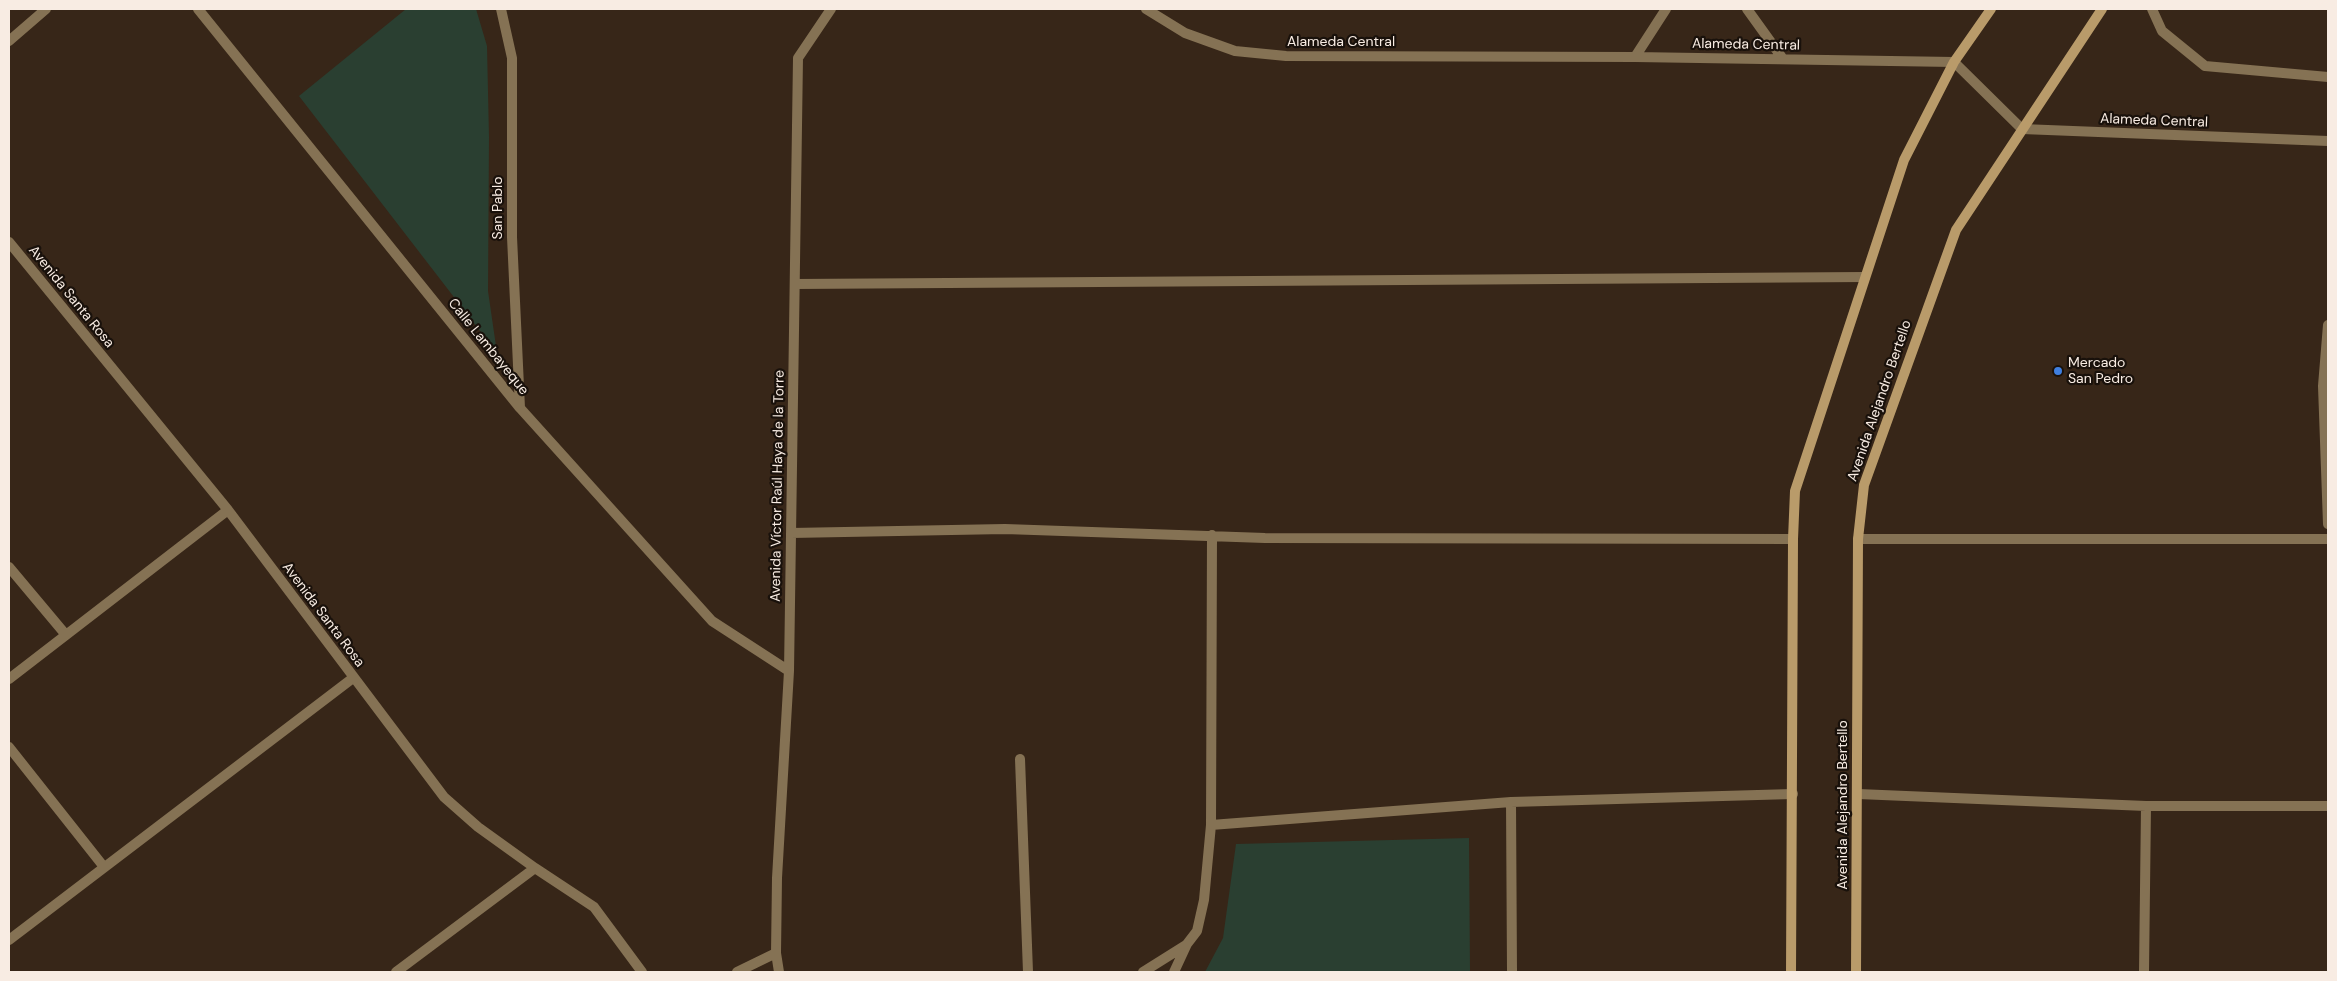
<!DOCTYPE html>
<html>
<head>
<meta charset="utf-8">
<style>
	body { margin:0 }
	#map { position:relative; width:2337px; height:981px; overflow:hidden; background:#372618; font-family:"DM Sans",sans-serif }
	canvas { display:block }
	.frame { position:absolute; inset:0; border:10px solid #f8ece3; pointer-events:none }
</style>
</head>
<body>
<div id="map">
<canvas width="2337" height="981"></canvas>
<div class="frame"></div>
</div>
<script>
const ctx = document.querySelector('canvas').getContext('2d');
ctx.lineJoin = 'round';
function fillPath(path, color) { ctx.fillStyle = color; ctx.fill(path, 'evenodd'); }
function trace(path, color, width, dash) { ctx.strokeStyle = color; ctx.lineWidth = width; ctx.lineCap = dash ? 'butt' : 'round'; ctx.setLineDash(dash || []); ctx.stroke(path); }
function drawText(font, color, halo, rows, align = 'center') {
  ctx.font = font + ' "DM Sans",sans-serif'; ctx.lineWidth = 4.5; ctx.setLineDash([]); ctx.textBaseline = 'middle'; ctx.strokeStyle = halo; ctx.fillStyle = color; for (const [text, x, y, turn = 0] of rows) {
    ctx.save(); ctx.translate(x, y); ctx.rotate((+turn || 0) * Math.PI / 180); ctx.textAlign = isNaN(turn) ? turn : align; if (halo) ctx.strokeText(text, 0, 0); ctx.fillText(text, 0, 0); ctx.restore();
  }
}
const green = new Path2D(`
	M406 9H476L487 46 489 137 488 291 497 353 299 96Z
	M1469 838 1470 972H1205L1223 938 1236 844Z`);
const minor = new Path2D(`
	M198 9 520 408 712 621 789 671
	M501 9 512 58V237L520 408
	M1146 9 1185 33 1235 51 1286 56 1635 57 1954 62 2022 129 2328 141
	M1747 9 1783 59
	M2152 9 2162 31 2205 66 2328 77
	M9 41 46 9
	M1635 57 1666 9
	M9 242 228 510 444 797 478 827 535 868 594 907 642 972
	M795 284 1865 277
	M2328 325 2323 386 2328 524
	M791 533 1005 529 1265 538 1793 539
	M1858 539H2328
	M9 567 66 635
	M9 679 228 510
	M9 747 104 867
	M1020 759 1028 972
	M1858 794 2146 806H2328
	M1511 802 1512 972
	M1211 825 1511 802 1793 794
	M9 940 353 678
	M396 972 535 868
	M737 972 776 953
	M779 972 776 953 777 878 789 671 798 58 831 9
	M1143 972 1186 945
	M1174 972 1187 944 1197 931 1204 900 1211 825 1212 535
	M2144 972 2146 806`);
const secondary = new Path2D(`
	M1791 972 1793 539 1795 491 1904 160 1954 62 1991 9
	M1856 972 1858 539 1864 485 1956 230 2102 9`);
const markers = [
	[2058,371,5,"#3f7fe0"]
];
const streetNames = [
	["Alameda Central",1341,42],
	["Alameda Central",1746,45,1],
	["Alameda Central",2154,121,2],
	["San Pablo",498,208,-90],
	["Avenida Santa Rosa",71,297,51],
	["Calle Lambayeque",488,347,51],
	["Avenida Alejandro Bertello",1880,401,-71],
	["Avenida Víctor Raúl Haya de la Torre",778,486,-89],
	["Avenida Santa Rosa",323,615,53],
	["Avenida Alejandro Bertello",1843,805,-90]
];
const poiNames = [
	["Mercado",2068,363],
	["San Pedro",2068,379]
];
fillPath(green, '#2a3f31');
trace(minor, '#857254', 10);
trace(secondary, '#b99b6a', 10);
for (const [x, y, r, color] of markers) { const dot = new Path2D(); dot.arc(x, y, r, 0, 2 * Math.PI); ctx.fillStyle = color; ctx.fill(dot); trace(dot, '#19110b', 2); }
drawText('14px', '#f8ece3', '#19110b', streetNames);
drawText('14px', '#f8ece3', '#19110b', poiNames, 'left');
</script>
</body>
</html>
